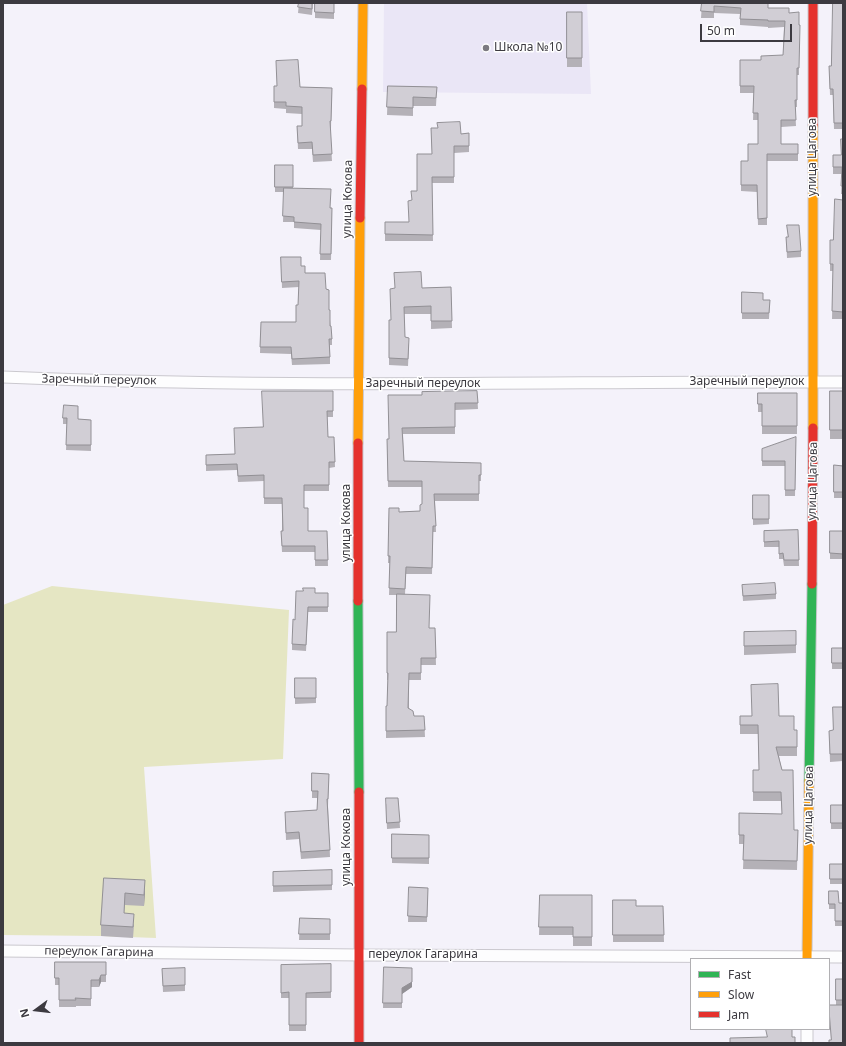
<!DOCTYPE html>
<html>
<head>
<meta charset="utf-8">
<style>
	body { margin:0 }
	#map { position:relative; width:846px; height:1046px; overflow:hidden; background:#f4f2fa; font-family:"Noto Sans",sans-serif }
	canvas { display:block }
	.frame { position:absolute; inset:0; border:4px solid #3c3a40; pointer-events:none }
	.legend { position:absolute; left:690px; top:958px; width:140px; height:72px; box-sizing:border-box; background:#fff; border:1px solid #b1b0b3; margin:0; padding:5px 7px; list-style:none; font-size:12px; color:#3c3a40 }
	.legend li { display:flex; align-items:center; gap:8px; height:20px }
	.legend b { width:20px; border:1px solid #b1b0b3 }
	.north { position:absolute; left:16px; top:990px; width:40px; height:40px; -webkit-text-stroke:3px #fff; paint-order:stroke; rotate:255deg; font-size:11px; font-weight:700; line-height:16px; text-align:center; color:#3c3a40 }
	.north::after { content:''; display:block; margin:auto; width:14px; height:18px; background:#3c3a40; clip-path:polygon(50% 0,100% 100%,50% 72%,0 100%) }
	.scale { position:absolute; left:700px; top:24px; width:92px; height:18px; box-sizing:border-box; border:2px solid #3c3a40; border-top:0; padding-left:5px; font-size:12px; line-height:14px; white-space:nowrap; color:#3c3a40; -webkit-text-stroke:3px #fff; paint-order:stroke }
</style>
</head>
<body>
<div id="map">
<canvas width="846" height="1046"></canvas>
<div class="frame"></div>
<ul class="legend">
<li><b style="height:5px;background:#30b455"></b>Fast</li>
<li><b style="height:5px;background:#ff9f0a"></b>Slow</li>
<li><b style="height:5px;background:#e5322d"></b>Jam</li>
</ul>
<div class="north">N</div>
<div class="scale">50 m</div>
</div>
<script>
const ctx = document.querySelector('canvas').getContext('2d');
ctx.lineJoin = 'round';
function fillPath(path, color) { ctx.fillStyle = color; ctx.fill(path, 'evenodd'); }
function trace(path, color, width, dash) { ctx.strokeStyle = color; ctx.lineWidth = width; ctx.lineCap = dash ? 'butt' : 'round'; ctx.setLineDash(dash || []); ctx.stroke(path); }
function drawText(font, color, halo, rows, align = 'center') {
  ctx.font = font + ' "Noto Sans",sans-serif'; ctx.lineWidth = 3; ctx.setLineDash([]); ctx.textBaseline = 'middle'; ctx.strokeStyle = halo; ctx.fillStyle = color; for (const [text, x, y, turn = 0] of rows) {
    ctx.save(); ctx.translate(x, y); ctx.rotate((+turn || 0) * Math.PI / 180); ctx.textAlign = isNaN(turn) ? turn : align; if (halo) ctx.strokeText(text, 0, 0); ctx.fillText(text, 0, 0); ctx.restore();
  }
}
const built = new Path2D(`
	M384 3H587L591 94 383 92Z`);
const green = new Path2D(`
	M52 586 289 610 283 759 144 767 156 938 101 936 3 935V605Z`);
const street = new Path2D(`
	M3 377C283 389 563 381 843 382
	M3 951 360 955 843 957
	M807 1029V1043`);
const fast = new Path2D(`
	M358 601 359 792
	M809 781 812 584`);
const slow = new Path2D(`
	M362 89 363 3
	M813 126V428
	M358 443 360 218
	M807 959 809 781`);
const jam = new Path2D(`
	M813 3V126
	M360 218 362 89
	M358 443V601
	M812 584 813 428
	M359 792V1043`);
const wall = new Path2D(`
	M299 3H313L312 15 298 13Z
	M315 3H334V19L315 18Z
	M702 3H768V8L789 13 799 25V75H797V107H795L796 126 781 127V144H798V161H767V225H758L757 192 741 191V161H748L758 144V120H753L754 93H740V60H761L783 55 784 27 768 28V27L740 25V14L714 13V18H701Z
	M843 3V129H834L833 95H830L829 66H831Z
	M567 12H582V67H567Z
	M274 86 332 88 331 128H330L332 161 313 162 312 149H298L297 126H302V114L286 113V109L274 108Z
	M388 86 437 87 436 106H413V116L387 115Z
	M431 128 461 134 469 133V152L454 153V183H432L433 241H385V222H409L412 200 417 191 432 154Z
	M843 139V194H841L842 174H833V155H841Z
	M275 165H293V188L331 208 332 214 331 260H320L321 230 294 228V222H283L284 192H275Z
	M843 200V319H832L833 271H830V240H833Z
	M787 225 801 251V257L787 258 786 237H788Z
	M281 257 301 266 305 273 326 289 329 310 332 339V345H330V364L292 365 291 354 260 353 261 322H296L298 305 299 287 282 288Z
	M451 287 452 328 431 329V314H404L405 337 409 345 408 366 389 365V320H391L422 288Z
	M742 292 763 300H770L769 319H742Z
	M333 391V417H327L328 437H334L335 467 329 468V491H304V508L308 531H327L328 566H315V552H282L281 531H282V504H264V481L238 482 237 470 206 471V455L235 454 263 427Z
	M477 391 478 409 455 410V434H403L404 461 481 463V481H479V501H435L436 532H433L432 574H406L405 594 429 628H435L436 665H421V680H409V708L414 716H424L425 737 386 738V706H387L388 680H387V673L396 632 397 595H389L390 563H388L389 508 399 512 420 511V505L422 504V487H388L387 439H389L422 395Z
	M830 391H843V439H830Z
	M758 393H797V434H762V412H758Z
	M78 412V419L91 420V451L66 450 67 424H63V418Z
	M796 437 795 496H785V466H762V449Z
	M834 465 843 466V498H834Z
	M753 495H769V524L753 525Z
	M798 530 799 566H784L783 559H779V547H764V531Z
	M830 531H843V559H830Z
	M742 585 776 594V599L743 601Z
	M315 593H328V612H308L306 651 292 650V644L295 620Z
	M744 632 796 645V653L744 655Z
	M832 648H843V669H832Z
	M295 678H316V703L295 704Z
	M843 707V761L830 762 829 731 833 730Z
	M740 716H779L794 730H797V756H779L794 830H798L797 870 743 869 744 844H739V813L782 814 781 801H753V770H759L758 734H740Z
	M312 773 329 774 328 806 330 857 301 859 299 839 286 840 285 812 317 810V798H312Z
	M398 798 400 828 387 829 386 804Z
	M831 805H843V829H831Z
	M392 834 429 835V864L392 863Z
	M830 864H843V884H830Z
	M332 870V890L273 892V872Z
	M104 878 145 891 144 906 125 905 124 913 134 925 133 938 101 936V925Z
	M409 887 428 888 427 922H408Z
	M829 891 839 903H843V926H835V909H829Z
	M540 895H592V946H573V935H539Z
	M613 900 636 906H663L664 942H613Z
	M300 918 330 919V940H299Z
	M55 962H106V982H101L99 987H91V1006H76V1007H59V985H55Z
	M331 964V998H306V1031H289V998H281V965Z
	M384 967 412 987 402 994V1008H383Z
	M185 968V991L163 992 162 969Z
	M836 979H843V1043L831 1040 836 1005Z`);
const shadedWall = new Path2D(`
	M145 880V891L144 906V895Z
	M412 968V987L402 994V1008V988Z
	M101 975V982L99 987V980Z`);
const building = new Path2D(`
	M299 3H312V9L298 7Z
	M315 3H334V13L315 12Z
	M702 3H768V8H789V13L799 12V25H800L799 68H797V100H795L796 120H781V144H798V154H767V218L758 219 757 185H741V161H748V144H758V113H753L754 86H740V60H761V56L783 55 785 21H768V20L740 19 741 8 714 6V12L701 11Z
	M833 3H843V123H834L833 89H830L829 66H831Z
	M567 12H582V58H567Z
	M298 60 300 87 332 88 331 121H330L332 154 313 155 312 142 298 143 297 126H302V107L286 106V102H274V86H277L276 61Z
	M388 86 437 87 436 98 413 97V108L387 107Z
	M460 122 461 134 469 133V146H454V177H432L433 235 385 234V222H409L408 201 412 200 411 191H417V154H432L431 128H438L437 123Z
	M841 139H843V186H841L842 167H833V155H841Z
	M275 165H293V187H275Z
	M284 188 331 189 330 208H332L331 254H320L321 224 294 222V217L283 216Z
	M835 199 843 200V312L832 311 833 264H830V240H833Z
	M787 225H799L801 251 787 252 786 237H788Z
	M281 257H301V266H305V273H325L326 289 329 290V310H330V326H331L332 339H329L330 357 292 359 291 347H260L261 322H296V305H298L299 281 282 282Z
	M421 272 422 288 451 287 452 321H431V306L404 307 405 337 409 338 408 359 389 358V320H391L390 289 395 288 394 273Z
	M742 292 763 293V300H770L769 313H742Z
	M262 391H333V411H327L328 437H334L335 462H329V485H304V508H308V531H327L328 560H315V546H282L281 531H283L282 498H264V475L238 476 237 464 206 465V455L235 454 234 428 263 427Z
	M477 391 478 403H455V427L402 428 404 461 481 463V475H479V494H434L436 526H433L432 568 406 567 405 589 389 588 390 556H388L389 508H399V512L420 511V505L422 504V481H388L387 439H389L388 395H422V392Z
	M830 391H843V430H830Z
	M758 393H797V426H762V404H758Z
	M64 405 78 406V419L91 420V445H66L67 418H63Z
	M796 437 795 490H785V461H762V449Z
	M834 465 843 466V492H834Z
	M753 495H769V519H753Z
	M798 530 799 560H784L783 553 779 554V541L764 542V531Z
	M830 531H843V554L830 553Z
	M775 583 776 594 743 596 742 585Z
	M303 588H315V593H328V607H308L306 645 292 644 293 619 295 620 296 591H303Z
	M397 594 430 595 429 628H435L436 658H421V673H409L408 708 413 711 414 716H424L425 730 386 731V706H387L388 673H387V632H396Z
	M796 631V645L744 646V632Z
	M832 648H843V663H832Z
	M295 678H316V698H295Z
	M778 684 779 716H794V730H797V747H776L782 770H793L794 830H798L797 861 743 860 744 835H739V813L782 814 781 792H753V770H759L758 725H740V716H752L751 685Z
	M833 707H843V754H830L829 731 833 730Z
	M312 773 329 774 328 799H327L330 850 301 852 299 832 286 833 285 812 317 810 318 791H312Z
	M386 798H398L400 822 387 823Z
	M831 805H843V823H831Z
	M392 834 429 835V858H392Z
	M830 864H843V879H830Z
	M332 870V885L273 886V872Z
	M104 878 145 880 144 895 125 893 124 913 134 914 133 927 101 925Z
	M409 887 428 888 427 917 408 916Z
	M829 891H838L839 903H843V921H835V904H829Z
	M540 895H592V937H573V927H539Z
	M613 900H636V906H663L664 935H613Z
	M300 918 330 919V934H299Z
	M55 962H106V975H101L99 980H91V999L75 998 76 1000H59V978H55Z
	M331 964V992L306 993V1025H289V992L281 993V965Z
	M384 967 412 968V982L402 988V1003H383Z
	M185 968V985L163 986 162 969Z
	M836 979H843V1000H836Z
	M829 1005H843V1043H829V1040H831Z
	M766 1029H792V1037H795V1043H730V1038L767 1037Z`);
const markers = [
	[486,48,4,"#7c7a81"]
];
const poiNames = [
	["Школа №10",494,48]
];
const streetNames = [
	["улица Цагова",813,157,-90],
	["улица Кокова",348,199,-89],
	["Заречный переулок",99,380,1],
	["Заречный переулок",747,382],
	["Заречный переулок",423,384],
	["улица Цагова",813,481,-89],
	["улица Кокова",347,523,-90],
	["улица Цагова",809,805,-89],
	["улица Кокова",347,847,-90],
	["переулок Гагарина",99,952,1],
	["переулок Гагарина",423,955]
];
fillPath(built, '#eae6f6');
fillPath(green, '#e5e6c3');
trace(street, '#cac8ce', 13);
trace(fast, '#cac8ce', 11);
trace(slow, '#cac8ce', 11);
trace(jam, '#cac8ce', 11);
trace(street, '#fdfdfe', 11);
trace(fast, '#30b455', 9);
trace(slow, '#ff9f0a', 9);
trace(jam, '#e5322d', 9);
fillPath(wall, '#b4b1b7');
fillPath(shadedWall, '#929095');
fillPath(building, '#d1ced5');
trace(building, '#929095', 1);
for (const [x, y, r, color] of markers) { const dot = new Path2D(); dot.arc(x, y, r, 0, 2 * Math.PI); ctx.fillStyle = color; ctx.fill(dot); trace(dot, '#fff', 1.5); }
drawText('12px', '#3c3a40', '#fff', poiNames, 'left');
drawText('12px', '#3c3a40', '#fff', streetNames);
</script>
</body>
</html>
